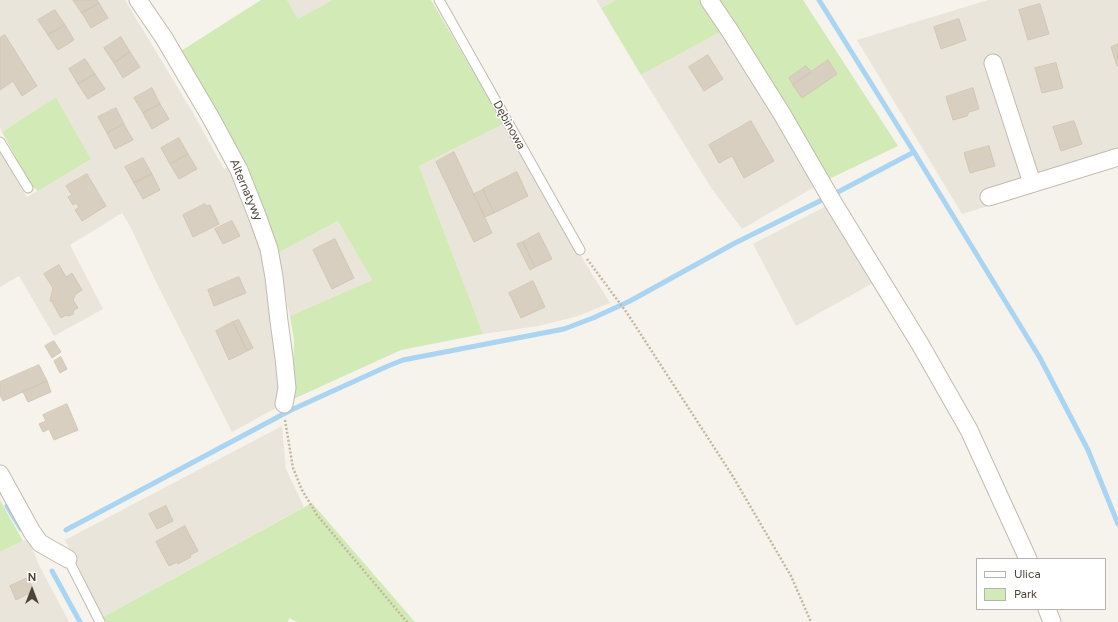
<!DOCTYPE html>
<html>
<head>
<meta charset="utf-8">
<style>
	body { margin:0 }
	#map { position:relative; width:1118px; height:622px; overflow:hidden; background:#f6f3ec; font-family:Figtree,sans-serif }
	canvas { display:block }
	.legend { position:absolute; left:976px; top:558px; width:130px; height:52px; box-sizing:border-box; background:#fff; border:1px solid #b7b4b0; margin:0; padding:5px 7px; list-style:none; font-size:12px; color:#4b4439 }
	.legend li { display:flex; align-items:center; gap:8px; height:20px }
	.legend b { width:20px; border:1px solid #b7b4b0 }
	.north { position:absolute; left:12px; top:570px; width:40px; height:40px; -webkit-text-stroke:3px #fff; paint-order:stroke; rotate:0deg; font-size:11px; font-weight:700; line-height:16px; text-align:center; color:#4b4439 }
	.north::after { content:''; display:block; margin:auto; width:14px; height:18px; background:#4b4439; clip-path:polygon(50% 0,100% 100%,50% 72%,0 100%) }
</style>
</head>
<body>
<div id="map">
<canvas width="1118" height="622"></canvas>
<ul class="legend">
<li><b style="height:5px;background:#fff"></b>Ulica</li>
<li><b style="height:11px;background:#d2eab5"></b>Park</li>
</ul>
<div class="north">N</div>
</div>
<script>
const ctx = document.querySelector('canvas').getContext('2d');
ctx.lineJoin = 'round';
function fillPath(path, color) { ctx.fillStyle = color; ctx.fill(path, 'evenodd'); }
function trace(path, color, width, dash) { ctx.strokeStyle = color; ctx.lineWidth = width; ctx.lineCap = dash ? 'butt' : 'round'; ctx.setLineDash(dash || []); ctx.stroke(path); }
function drawText(font, color, halo, rows, align = 'center') {
  ctx.font = font + ' Figtree,sans-serif'; ctx.lineWidth = 3; ctx.setLineDash([]); ctx.textBaseline = 'middle'; ctx.strokeStyle = halo; ctx.fillStyle = color; for (const [text, x, y, turn = 0] of rows) {
    ctx.save(); ctx.translate(x, y); ctx.rotate((+turn || 0) * Math.PI / 180); ctx.textAlign = isNaN(turn) ? turn : align; if (halo) ctx.strokeText(text, 0, 0); ctx.fillText(text, 0, 0); ctx.restore();
  }
}
const residential = new Path2D(`
	M0 0H125L193 113 224 169 229 167 264 250 281 387 276 408 232 432 156 282 130 226 122 213 70 245 103 309 54 336 19 276 0 287V151L27 197 91 159 56 97 2 132 0 127Z
	M287 0H332L298 19Z
	M596 0H616L601 8Z
	M988 0H1118V166L962 214 857 40Z
	M722 31 818 185 742 229 712 189 641 75Z
	M504 124 573 243 610 303 578 316 538 326 483 334 419 166Z
	M830 204 875 282 796 326 753 244Z
	M338 221 372 280 290 316 276 254Z
	M282 426 286 469 304 507 103 617 65 540Z
	M30 538 34 543 32 548 39 565 69 622H0V552Z`);
const green = new Path2D(`
	M261 0H287L298 19 332 0H431L504 124 419 166 483 334 401 350 289 401 293 373 294 340 290 316 372 280 338 221 276 254 181 51Z
	M616 0H703L722 31 641 75 601 8Z
	M715 0H803L898 146 829 179Z
	M56 97 91 159 38 191 31 185 2 132Z
	M0 500 23 541 0 552Z
	M312 503 415 622H297L289 618 288 622H106L103 617Z`);
const stream = new Path2D(`
	M819 0 914 152 1040 358 1088 450 1118 524
	M7 506 21 529
	M66 530 291 410 388 366 403 360 564 329 593 318 630 301 735 243 838 192 914 152
	M52 571 80 622`);
const building = new Path2D(`
	M73 0H97L99 3 82 13Z
	M99 3 108 18 91 28 82 13Z
	M1040 4 1049 34 1028 40 1019 10Z
	M55 10 65 25 48 35 38 20Z
	M959 19 966 40 941 49 934 27Z
	M65 25 74 40 58 50 48 35Z
	M5 35 37 86 22 96 13 81 0 90V38Z
	M121 37 130 52 114 63 104 48Z
	M1118 44V66H1117L1111 47Z
	M130 52 140 67 123 78 114 63Z
	M708 55 723 79 704 91 689 67Z
	M85 59 95 74 78 84 69 69Z
	M828 60 837 74 802 98 793 85Z
	M1056 63 1063 88 1042 93 1035 68Z
	M806 66 812 72 793 85 789 78Z
	M95 74 105 89 88 99 78 84Z
	M152 88 160 104 143 113 134 98Z
	M973 88 979 109 969 112 967 116 953 120 946 97Z
	M160 104 169 119 152 129 143 113Z
	M116 108 124 124 107 133 98 117Z
	M751 121 774 161 744 178 732 156 719 163 709 145Z
	M1074 121 1082 144 1061 151 1053 127Z
	M124 124 133 140 115 149 107 133Z
	M179 138 188 154 170 164 161 148Z
	M989 146 995 166 970 173 964 153Z
	M454 152 492 233 474 242 436 162Z
	M188 154 197 169 179 179 170 164Z
	M143 158 152 174 134 183 125 167Z
	M517 172 528 196 494 213 483 189Z
	M87 174 106 206 82 221 75 210 79 207 76 203 73 205 68 197 72 195 66 186Z
	M152 174 160 190 143 199 134 183Z
	M483 190 494 213 485 217 474 194Z
	M205 204 206 206 210 205 219 224 193 237 183 215Z
	M232 221 240 236 223 244 215 229Z
	M539 233 552 259 535 267 523 242Z
	M335 239 354 278 332 289 313 250Z
	M523 242 535 267 530 270 517 244Z
	M59 265 66 277 72 273 82 290 76 294 73 300 78 308 74 310 73 314 69 316 66 315 61 318 53 304V302L50 301 53 288 44 274Z
	M239 277 246 293 214 306 208 290Z
	M533 281 545 307 521 318 509 293Z
	M239 320 253 348 247 351 233 322Z
	M233 322 247 351 229 360 216 331Z
	M54 341 61 352 52 358 45 346Z
	M61 357 67 369 60 373 54 361Z
	M39 365 47 381 3 401 0 395V382Z
	M47 381 51 392 28 402 23 392Z
	M67 404 78 430 54 440 49 429 43 432 39 424 46 421 43 415Z
	M166 506 173 521 157 529 149 514Z
	M185 526 198 551 190 555 191 557 180 563 178 564 177 562 169 566 156 542Z
	M28 578 34 591 16 600 10 586Z`);
const path = new Path2D(`
	M587 259 627 313 732 475 791 576 811 622
	M285 420 293 468 302 490 317 515 407 622`);
const service = new Path2D(`
	M439 0 580 250
	M0 142 28 188
	M68 559 100 622`);
const minor = new Path2D(`
	M138 0 164 38 211 118 239 170 258 218 269 249 274 277 279 321 284 358 287 388 284 404
	M709 0 730 31 782 114 834 204 920 344 969 430 1028 559
	M993 63 1032 183
	M989 197 1118 157
	M0 474 32 532 40 543 68 559
	M1047 609 1052 622`);
const streetNames = [
	["Dębinowa",509,125,61],
	["Alternatywy",246,190,67]
];
fillPath(residential, '#eae5da');
fillPath(green, '#d2eab5');
trace(stream, '#a9d4f2', 5);
fillPath(building, '#d8cfc1');
trace(building, '#d3c7b4', 1);
trace(service, '#c2bbae', 11);
trace(minor, '#c2bbae', 19);
trace(path, '#c4b79f', 2.5, [2, 2]);
trace(service, '#fff', 9);
trace(minor, '#fff', 17);
drawText('12px', '#4b4439', '#fff', streetNames);
</script>
</body>
</html>
